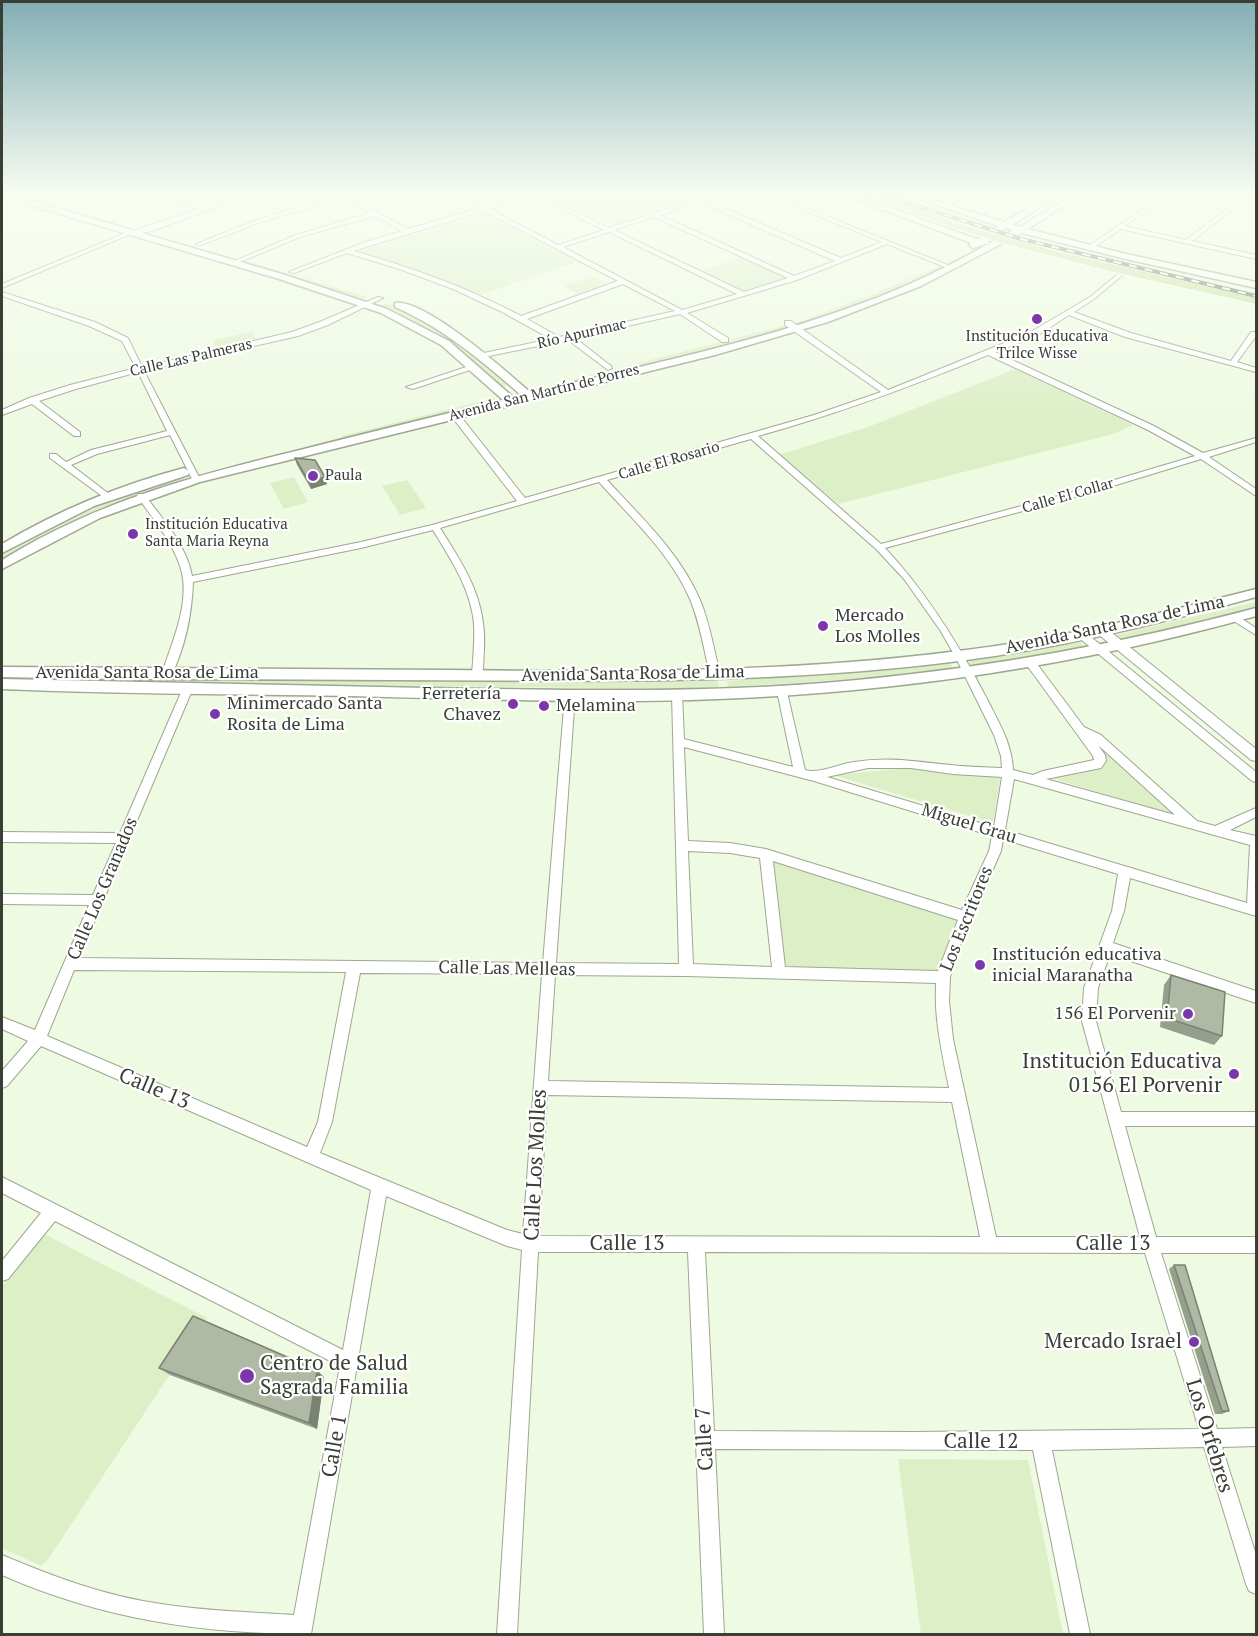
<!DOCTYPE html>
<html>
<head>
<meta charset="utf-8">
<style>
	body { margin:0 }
	#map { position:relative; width:1258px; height:1636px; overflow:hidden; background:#effae3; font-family:"PT Serif",serif }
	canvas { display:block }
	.frame { position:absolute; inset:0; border:3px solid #3a3e35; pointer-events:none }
</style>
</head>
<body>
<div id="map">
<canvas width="1258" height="1636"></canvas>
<div class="frame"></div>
</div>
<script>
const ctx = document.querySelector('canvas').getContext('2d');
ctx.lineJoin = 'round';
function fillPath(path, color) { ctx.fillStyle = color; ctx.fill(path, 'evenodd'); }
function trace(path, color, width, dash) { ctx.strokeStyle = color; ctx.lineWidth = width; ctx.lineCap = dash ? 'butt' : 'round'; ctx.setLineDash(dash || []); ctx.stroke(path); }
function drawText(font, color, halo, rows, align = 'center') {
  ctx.font = font + ' "PT Serif",serif'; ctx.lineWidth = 4.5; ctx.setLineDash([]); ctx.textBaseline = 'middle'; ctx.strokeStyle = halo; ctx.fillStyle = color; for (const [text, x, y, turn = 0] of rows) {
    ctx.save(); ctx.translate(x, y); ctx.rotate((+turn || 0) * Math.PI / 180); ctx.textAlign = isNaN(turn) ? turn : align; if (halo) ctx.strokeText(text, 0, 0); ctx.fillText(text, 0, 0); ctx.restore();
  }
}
const green = new Path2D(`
	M24 195 125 225 119 227 13 196Z
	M542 195H707L610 226Z
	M484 213 577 262 480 295 410 268 357 252Z
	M742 256 788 278 745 292 702 271Z
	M250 262 368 297 363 299 245 265Z
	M938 266 944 268 903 288 801 326 796 323 874 294Z
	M592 276 607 284 578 294 564 286Z
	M388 303C416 315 496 359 507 386H499C463 352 427 326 381 305Z
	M783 326 787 330 535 393 530 391Z
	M252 332 256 341 217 349 213 340Z
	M1015 369 1133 425 1113 434 838 504 779 455 868 427Z
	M494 398 498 402 344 440 342 436Z
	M182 476 184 480C153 490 122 499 92 512 60 525 31 543 2 560V552L97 503Z
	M294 477 308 502 284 509 270 483Z
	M407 480 426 508 400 515 382 486Z
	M1256 602V609L1120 643 1112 636Z
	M1080 642 1087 649 973 667 968 664 969 661Z
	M950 663 954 670 887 677 728 687 727 681 891 670Z
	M190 680 632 682 717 680 720 689 189 684Z
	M1097 743 1185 818 1048 777 1100 767 1105 763 1106 758Z
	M919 767 958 774 1001 773 993 823 833 775Z
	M772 861 958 919 942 972 782 966Z
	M44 1234 207 1318 47 1561 41 1566 2 1548V1286Z
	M898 1459 1028 1460 1063 1634H921Z`);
const minor = new Path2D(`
	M148 195H156L204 209 199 210Z
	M338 195H345L408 229 480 208 456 195H463L486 207 527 195H540L609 228 710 195H718L705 200 841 258 882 242 767 195H774L955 268 950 269 887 244 797 280 687 313 728 338V342H722L680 314 575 338 611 366 612 368 608 370 568 340 479 358V354L551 339 504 313 453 289 399 269 347 253 294 273 289 272 365 242 402 231 375 216 300 237 235 264 230 263 296 235 370 213 342 198 261 222 201 245 196 244 257 220ZM534 196 604 230 558 245 490 209ZM699 202 835 261 794 276 660 215ZM484 211 618 281 521 316C468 288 411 267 353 251ZM654 217 788 278 744 292 614 230ZM609 232 737 294 682 310 563 247ZM623 284 675 311 559 337 527 319Z
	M961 195H968L947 207 942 206Z
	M1164 195H1170L1125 226 1186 240 1245 195H1251L1192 241 1256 255V259L1121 229 1091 249H1087V247Z
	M128 232 133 233 2 288V284Z
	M1123 270 1126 272 1125 273 1094 299 1074 312 1131 333 1231 361 1251 332H1256V336L1237 362 1256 368V372L1125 337 1069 315 1035 337 995 352 1154 426 1203 453 1256 438V442L1209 457 1256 489V496L1201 459 1090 493 885 548C927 593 958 643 986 697 998 721 1012 743 1013 770L1033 775 1043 771 1094 760 1093 756 1026 664 1025 662 1026 660H1034L1084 727 1101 735 1197 821 1215 826 1256 808V817L1230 830 1256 836V916L1130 878 1124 911 1113 943 1256 991V1003L1110 954 1098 988 1096 1021 1121 1112H1256V1126H1125L1156 1237H1256V1253H1161L1217 1429 1256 1428V1446L1222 1447 1256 1555V1594L1249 1591 1246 1584 1204 1447 1052 1450 1090 1634H1070L1033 1450 715 1449 724 1634H704L688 1252H538L517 1634H497L522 1250 507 1246 386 1196 311 1634C202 1634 102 1619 2 1575V1555C54 1577 105 1596 161 1604 205 1611 250 1612 294 1615L340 1366 55 1221 8 1279 2 1281V1261L41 1213 2 1193V1177L343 1350 371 1190 41 1046 7 1086 2 1088V1071L28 1041 2 1029V1017L35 1030 89 905 2 904V894L93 895 116 843 2 842V832L120 833 183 688 188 684 193 688 79 958 543 963 565 695 570 691 575 695 556 963 679 964 672 695 673 692H681L682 695 684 739 793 767 777 691 782 687 786 688 805 770C820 774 839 764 854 762 890 756 916 762 951 765 968 767 985 767 1002 768L1001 756 994 735 955 656 940 630 904 579 876 549 751 439 607 480C641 517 680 553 700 600 710 624 714 650 720 675L715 679 710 675C704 650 700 623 690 599 670 553 632 519 599 482L440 528C466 569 487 600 484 651 483 660 484 670 481 679H473L472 676C473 659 475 641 474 624 471 589 451 560 433 530L361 548 193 582C192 613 185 648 171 676H163L162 673C172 643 189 605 182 573 175 544 153 519 137 496L138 494H144C162 518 187 546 192 576L361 542 432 525 517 501 452 417V413H458L525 498 814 415 881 392 785 325V321H791L888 390 1029 333 1090 297ZM988 355 1148 430 1195 456 1084 489 881 544 758 436C837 414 912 386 988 355ZM1098 745 1175 815 1046 779 1101 768 1106 761 1105 755ZM684 747 814 781 992 836 989 851 962 910 766 849 730 843 688 841ZM868 768H911L953 774 1002 777 994 827 827 777ZM1014 779 1250 845 1247 903 1005 830ZM1003 839 1118 874 1112 911 1084 988 1082 1021 1140 1237H996L953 1039 949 1001 950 977 961 943 1001 851ZM688 851 730 853 760 858 772 967 693 964ZM773 861 958 920 938 971 785 967ZM74 970 346 972 318 1122 307 1147 47 1036ZM360 973 542 974 523 1234 507 1230 320 1153 332 1122ZM555 975 686 976 936 983C934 1019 942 1053 949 1088L548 1081ZM547 1095 952 1102 980 1237 539 1236ZM705 1252 1145 1253 1199 1429 913 1432 714 1431Z
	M2 292 95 322 128 338 142 367 292 332 322 321 378 297 383 298 328 325 298 336 144 371 200 479 193 481 170 435 97 454 71 465 109 494V498L106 499 50 458V454H56L66 462 91 450 167 431 138 372 76 389 39 401 80 432V436H74L32 404 2 415V410L29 398 70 385 136 368 122 341 89 326 2 296Z
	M472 365 479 367 413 389 406 387Z
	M1236 615 1256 628V635L1232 620V616Z
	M1082 632 1086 633 1256 772V782L1252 781 1078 637V633Z`);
const tertiary = new Path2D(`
	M240 195H250L152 231 130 235 126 233Z
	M1102 627 1106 628 1256 749V761L1251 760 1098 634 1096 631 1098 628Z`);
const secondary = new Path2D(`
	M2 195H12L285 275 387 309 449 341 513 397 521 395C482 361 443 328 395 307V303C426 299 507 372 531 393 640 366 751 344 857 305 912 286 963 259 1013 230L1006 228 989 239V243L973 248 969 245 971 243 844 195H855L977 239 998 226 908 195H919L1004 222 1049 195H1058L1012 225 1020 227 1072 195H1081L1028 229 1126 254 1256 282V288L1126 259 1022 233 921 286 828 322 715 355 200 482 100 518 2 569V560C100 500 193 476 304 449 370 432 437 416 503 400L441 345 381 313 279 279 2 197Z
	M184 468 190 472 188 475 94 506 2 553V544C59 510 120 485 184 468Z
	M1256 589V597C1159 624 1060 648 959 661 772 685 583 681 395 680 264 679 132 680 2 677V667C150 668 298 669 446 670 617 672 788 673 958 651 1059 639 1158 614 1256 589Z
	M1256 608V616C1080 665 901 692 718 699 596 704 473 699 350 696 234 694 118 694 2 689V679C144 682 285 685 427 688 570 690 714 694 857 680 993 667 1125 643 1256 608Z`);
const primary = new Path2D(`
	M867 195H880L966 226 1039 247 1256 298V304L1109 271 995 241 936 222Z`);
const rail = new Path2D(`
	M883 195 1021 239 1256 296`);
const wall = new Path2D(`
	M295 458 327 484 311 489 297 465Z
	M1171 975 1222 1036 1214 1045 1160 1027 1164 985Z
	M1174 1265 1229 1411 1222 1414H1215L1169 1269Z
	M159 1368 324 1377 317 1429 170 1375Z`);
const shadedWall = new Path2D(`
	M325 477 327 484 311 489 309 482Z
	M317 1370 324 1377 317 1429 309 1423Z`);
const building = new Path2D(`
	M295 458 315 460 325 477 309 482Z
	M1171 975 1225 992 1222 1036 1167 1018Z
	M1174 1265H1185L1229 1411H1222Z
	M193 1316 317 1370 309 1423 159 1368Z`);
const markers = [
	[1037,319,6,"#7a37ab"],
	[313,476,6,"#7a37ab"],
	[133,534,6,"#7a37ab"],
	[823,626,6,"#7a37ab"],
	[513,704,6,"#7a37ab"],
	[544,706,6,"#7a37ab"],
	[215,714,6,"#7a37ab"],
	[980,965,6,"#7a37ab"],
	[1188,1014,6,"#7a37ab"],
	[1234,1074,6,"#7a37ab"],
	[1194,1342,6,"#7a37ab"],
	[247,1376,8,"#7a37ab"]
];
const farStreetnames = [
	["Río Apurimac",582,334,-13],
	["Calle Las Palmeras",191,358,-13],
	["Avenida San Martín de Porres",544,393,-14],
	["Calle El Rosario",669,461,-16],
	["Calle El Collar",1068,496,-16]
];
const farPoinames = [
	["Institución Educativa",1037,337,"center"],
	["Trilce Wisse",1037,354,"center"],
	["Paula",325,476],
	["Institución Educativa",145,525],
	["Santa Maria Reyna",145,542]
];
const poiNames = [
	["Mercado",835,616],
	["Los Molles",835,637],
	["Ferretería",501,694,"right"],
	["Chavez",501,715,"right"],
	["Minimercado Santa",227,704],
	["Rosita de Lima",227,725],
	["Melamina",556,706],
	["Institución educativa",992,955],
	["inicial Maranatha",992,976],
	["156 El Porvenir",1176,1014,"right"]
];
const streetNames = [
	["Avenida Santa Rosa de Lima",1115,625,-12],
	["Avenida Santa Rosa de Lima",147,673],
	["Avenida Santa Rosa de Lima",633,674,-1],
	["Miguel Grau",969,824,17],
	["Calle Los Granados",103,889,-67],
	["Los Escritores",967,919,-68],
	["Calle Las Melleas",507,969,1]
];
const nearPoinames = [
	["Institución Educativa",1222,1062],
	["0156 El Porvenir",1222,1086],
	["Mercado Israel",1182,1342],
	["Centro de Salud",260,1364,"left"],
	["Sagrada Familia",260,1388,"left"]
];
const nearStreetnames = [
	["Calle 13",154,1089,23],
	["Calle Los Molles",536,1165,-87],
	["Calle 13",627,1244],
	["Calle 13",1113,1244],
	["Los Orfebres",1209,1436,73],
	["Calle 7",705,1439,-93],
	["Calle 12",981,1442],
	["Calle 1",335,1446,-80]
];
fillPath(green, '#ddefc7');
trace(minor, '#9da791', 2);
trace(tertiary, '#9da791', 2);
trace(secondary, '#9da791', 3);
trace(primary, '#fff', 2);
fillPath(minor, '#fff');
fillPath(tertiary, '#fff');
fillPath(secondary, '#fff');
fillPath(primary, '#c9e3a3');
trace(rail, '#6e7467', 4);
trace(rail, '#fff', 2, [8]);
fillPath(wall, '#969f8c');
fillPath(shadedWall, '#7a8272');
fillPath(building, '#afb9a3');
trace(building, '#7a8272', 1.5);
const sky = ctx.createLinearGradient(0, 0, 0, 424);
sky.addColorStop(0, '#83aeb4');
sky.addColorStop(0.46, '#f8fdf2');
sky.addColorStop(1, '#f8fdf200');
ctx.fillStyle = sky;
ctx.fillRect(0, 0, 1258, 424);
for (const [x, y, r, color] of markers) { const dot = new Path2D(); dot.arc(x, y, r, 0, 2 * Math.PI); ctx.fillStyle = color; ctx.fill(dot); trace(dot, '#fff', 2); }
drawText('15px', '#3a3e35', '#fff', farStreetnames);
drawText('15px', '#3a3e35', '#fff', farPoinames, 'left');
drawText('18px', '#3a3e35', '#fff', poiNames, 'left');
drawText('18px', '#3a3e35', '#fff', streetNames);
drawText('21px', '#3a3e35', '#fff', nearPoinames, 'right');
drawText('21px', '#3a3e35', '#fff', nearStreetnames);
</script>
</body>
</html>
